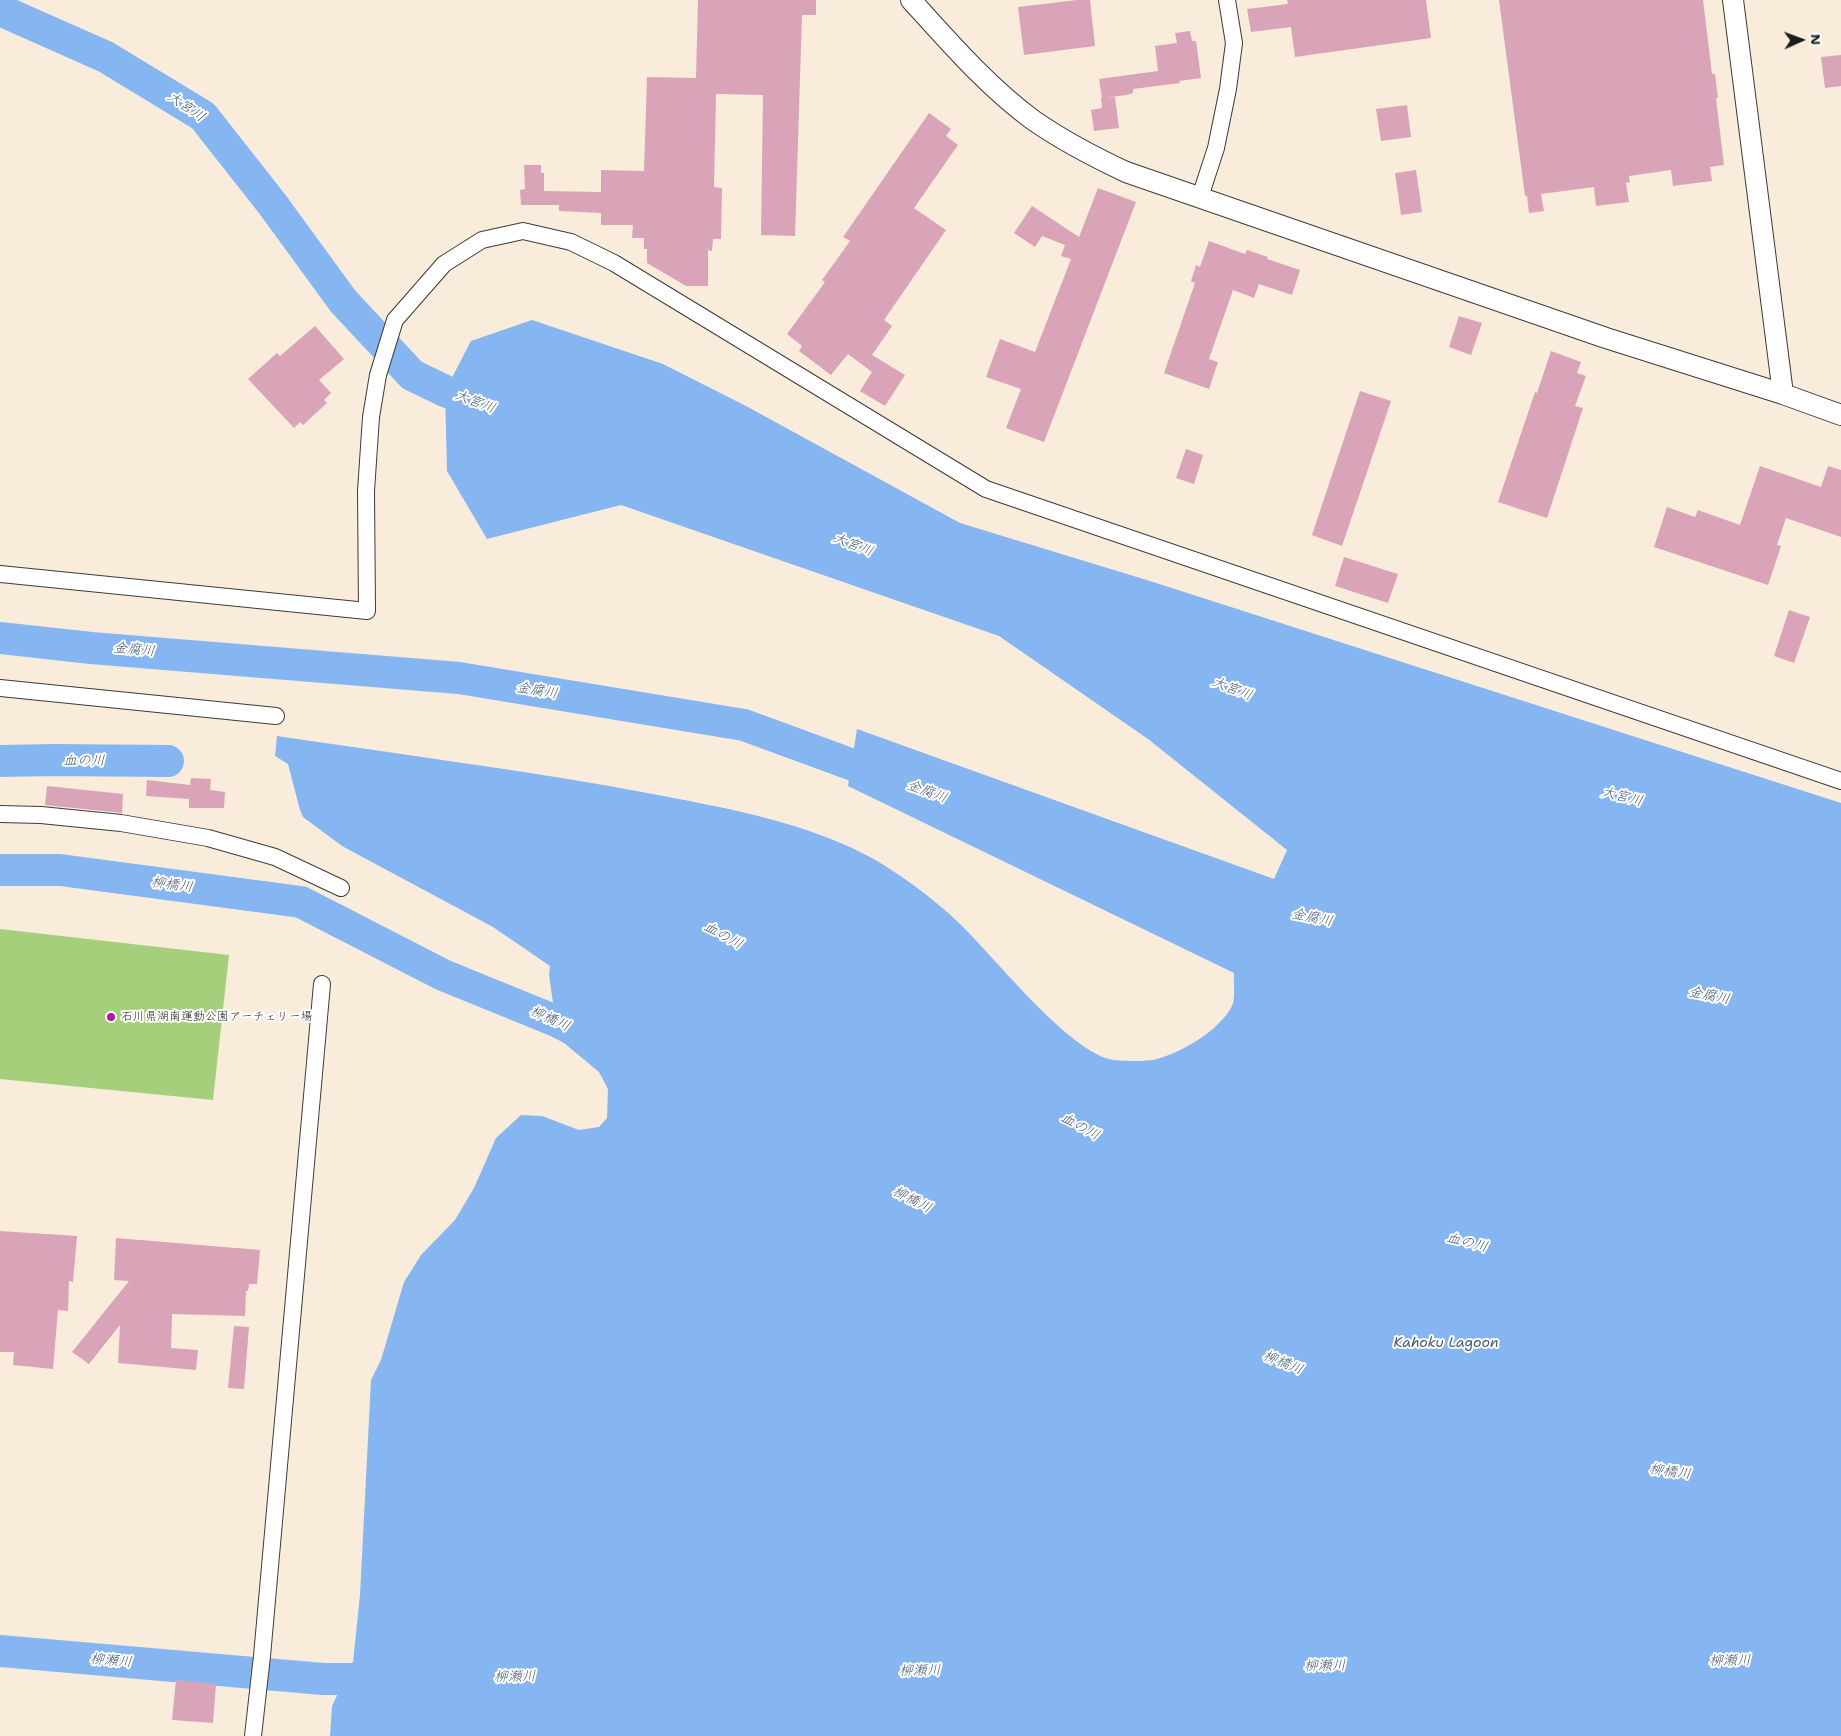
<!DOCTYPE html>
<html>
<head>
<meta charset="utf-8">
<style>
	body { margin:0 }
	#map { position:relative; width:1841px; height:1736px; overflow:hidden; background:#f9ecdb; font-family:"Shantell Sans",sans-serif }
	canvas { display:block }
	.north { position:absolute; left:1776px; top:15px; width:50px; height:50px; -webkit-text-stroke:4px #fff; paint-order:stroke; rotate:88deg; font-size:14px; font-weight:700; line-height:20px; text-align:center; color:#1c1c1c }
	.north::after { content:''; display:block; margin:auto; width:18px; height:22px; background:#1c1c1c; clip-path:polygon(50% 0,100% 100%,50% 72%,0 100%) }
</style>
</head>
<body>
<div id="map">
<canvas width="1841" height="1736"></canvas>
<div class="north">N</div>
</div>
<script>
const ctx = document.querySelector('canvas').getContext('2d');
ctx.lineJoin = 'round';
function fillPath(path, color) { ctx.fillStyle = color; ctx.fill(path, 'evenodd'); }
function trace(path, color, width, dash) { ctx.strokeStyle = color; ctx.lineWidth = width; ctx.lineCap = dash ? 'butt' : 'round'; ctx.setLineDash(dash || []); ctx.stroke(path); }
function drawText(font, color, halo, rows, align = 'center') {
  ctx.font = font + ' "Shantell Sans","Klee One",sans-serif'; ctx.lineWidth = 4; ctx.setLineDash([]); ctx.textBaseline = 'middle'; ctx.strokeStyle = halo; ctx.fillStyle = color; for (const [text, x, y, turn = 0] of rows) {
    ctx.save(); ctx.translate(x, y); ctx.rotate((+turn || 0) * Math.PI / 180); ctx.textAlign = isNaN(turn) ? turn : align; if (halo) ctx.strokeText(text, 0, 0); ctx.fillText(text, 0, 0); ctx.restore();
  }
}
const green = new Path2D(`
	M0 929 229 955 213 1100 0 1079Z`);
const water = new Path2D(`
	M532 320 663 364 746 406 960 523 1150 581 1841 803V1736H330L332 1706 353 1662 360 1595 371 1380 381 1360 404 1282 421 1255 455 1220 474 1188 496 1138 521 1115 542 1116 579 1130 599 1127 607 1118 608 1089 599 1072 558 1038 549 975 550 966 493 927 342 846 303 817 300 810 288 764 275 756 277 736C404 755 532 771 658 795 731 809 814 824 879 862 908 880 938 902 962 926 995 958 1070 1053 1113 1060 1123 1061 1147 1062 1157 1059 1182 1052 1219 1031 1232 1006 1236 998 1233 982 1234 973L848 786 857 729 1274 879 1287 850 1148 739 999 636 621 505 487 539 447 471 445 391 471 341Z`);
const river = new Path2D(`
	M0 10 106 57 203 116 273 205 343 301 412 375 445 391 488 407
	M0 638 91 648 459 678 744 725 894 780
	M0 761 55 760 168 761
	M0 870H60L301 902 443 975 556 1021 596 1041
	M0 1651 323 1679H389`);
const building = new Path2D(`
	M698 0H816V15H802L795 236 761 235 763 95 716 94 714 187 722 188 721 239H713L712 251 708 250V286H686L647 263V249H644V238H632L633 225H601V213L559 211V205H521L520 190 525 189 524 165H541V173H544V191L601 192V170L644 171 647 77 696 78Z
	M1077 0H1090L1095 46 1024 55 1018 7Z
	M1287 0H1426L1431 38 1295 57 1291 27 1251 32 1247 9 1288 4Z
	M1499 0H1703L1712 74H1715L1718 98H1716L1724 165 1710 167 1712 181 1673 186 1671 170 1629 176 1630 182 1626 183 1629 202 1596 206 1594 187 1541 194 1544 211 1529 213 1527 196H1525Z
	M1190 31 1192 41H1196L1201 78 1179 81 1180 83 1133 89V93L1127 95 1102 98 1099 79 1158 71 1155 46 1177 43 1175 33Z
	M1841 55V86L1825 88 1821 57Z
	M1115 97 1119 128 1094 131 1091 110 1102 108 1101 98Z
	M1407 105 1411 137 1381 141 1376 109Z
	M929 113 951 129 946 136 958 145 914 208 946 230 884 320 892 326 872 355 905 375 885 406 860 391 872 372 848 354 831 375 799 351 802 346 787 334 825 282 822 280 850 241 843 237Z
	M1416 170 1422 212 1401 215 1395 173Z
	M1098 188 1136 202 1044 442 1006 428 1021 389 986 377 1000 339 1035 352 1071 259 1061 256 1065 245 1042 236 1035 247 1014 233 1032 206 1079 237Z
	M1209 241 1245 254 1247 250 1268 257 1267 259 1300 270 1292 295 1259 284 1254 298 1233 290 1209 359 1218 362 1209 389 1164 373 1195 283 1191 281 1196 265 1200 267Z
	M1459 316 1482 323 1471 355 1449 347Z
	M315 326 344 359 319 380 331 393 324 400 327 403 303 425 300 422 294 428 248 379 277 353 280 356Z
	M1551 351 1581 362 1577 373 1586 376 1575 406 1583 408 1547 518 1498 502 1535 392 1537 393Z
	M1360 391 1391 401 1342 546 1312 535Z
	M1186 449 1203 455 1194 484 1176 478Z
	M1760 466 1821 487 1828 466 1841 470V537L1786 518 1777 545 1781 546 1768 585 1654 547 1667 507 1695 517 1698 510 1740 525Z
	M1344 557 1398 574 1388 603 1335 586Z
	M1789 610 1810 617 1794 663 1774 656Z
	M191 778 211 779 210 790 225 792 224 808H189V799L146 796 147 780 190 785Z
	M47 786 123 794 122 813 45 805Z
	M0 1231 77 1236 73 1282 69 1281 68 1311 58 1310 53 1369 13 1365 14 1352H0Z
	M116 1238 260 1250 257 1284H249L248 1291H246L245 1316 172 1314 171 1348 198 1350 196 1370 118 1363 120 1325 89 1364 72 1352 129 1281 114 1280Z
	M234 1326 249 1327 244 1389 228 1388Z
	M176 1680 216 1684 213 1723 172 1720Z`);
const minor = new Path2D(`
	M1200 197 1216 148 1228 89 1234 43 1227 0
	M0 574 367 611 366 491 371 417 378 375 395 320 444 264 482 240 523 231 571 242 614 263 986 489 1841 781
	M0 688 276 716
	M0 814 41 815 121 823 208 838 275 857 341 888
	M253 1736 262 1656 322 984`);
const tertiary = new Path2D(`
	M911 0C949 42 988 87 1033 120 1063 141 1094 157 1126 172L1606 338 1783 394 1841 415
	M1733 0 1783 394`);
const markers = [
	[111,1017,5,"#b5179e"]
];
const poiNames = [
	["石川県湖南運動公園アーチェリー場",121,1017]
];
const waterNames = [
	["大宮川",186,107,35],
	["大宮川",475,402,21],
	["大宮川",853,545,21],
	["金腐川",134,650,5],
	["大宮川",1232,689,21],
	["金腐川",537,691,9],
	["血の川",84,761],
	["金腐川",927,792,20],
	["大宮川",1622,797,14],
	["柳橋川",172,885,8],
	["金腐川",1312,918,11],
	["血の川",723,936,28],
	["金腐川",1709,996,11],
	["柳橋川",550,1019,24],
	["血の川",1080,1127,28],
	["柳橋川",912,1200,27],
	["血の川",1467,1243,14],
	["Kahoku Lagoon",1446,1343],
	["柳橋川",1283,1363,22],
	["柳橋川",1670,1472,8],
	["柳瀬川",111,1661,5],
	["柳瀬川",1730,1661,-1],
	["柳瀬川",1325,1666,-1],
	["柳瀬川",920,1671,-1],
	["柳瀬川",515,1677,-1]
];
fillPath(green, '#a6cf7b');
fillPath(water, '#85b6f1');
trace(river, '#85b6f1', 32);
fillPath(building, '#d9a4b7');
trace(minor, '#3d3b39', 18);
trace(tertiary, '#3d3b39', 22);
trace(minor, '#fff', 16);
trace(tertiary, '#fff', 20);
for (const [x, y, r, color] of markers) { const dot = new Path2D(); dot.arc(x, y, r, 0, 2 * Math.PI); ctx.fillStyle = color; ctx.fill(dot); trace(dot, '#fff', 2); }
drawText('12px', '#1c1c1c', '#fff', poiNames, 'left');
drawText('italic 14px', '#465a71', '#fff', waterNames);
</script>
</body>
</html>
